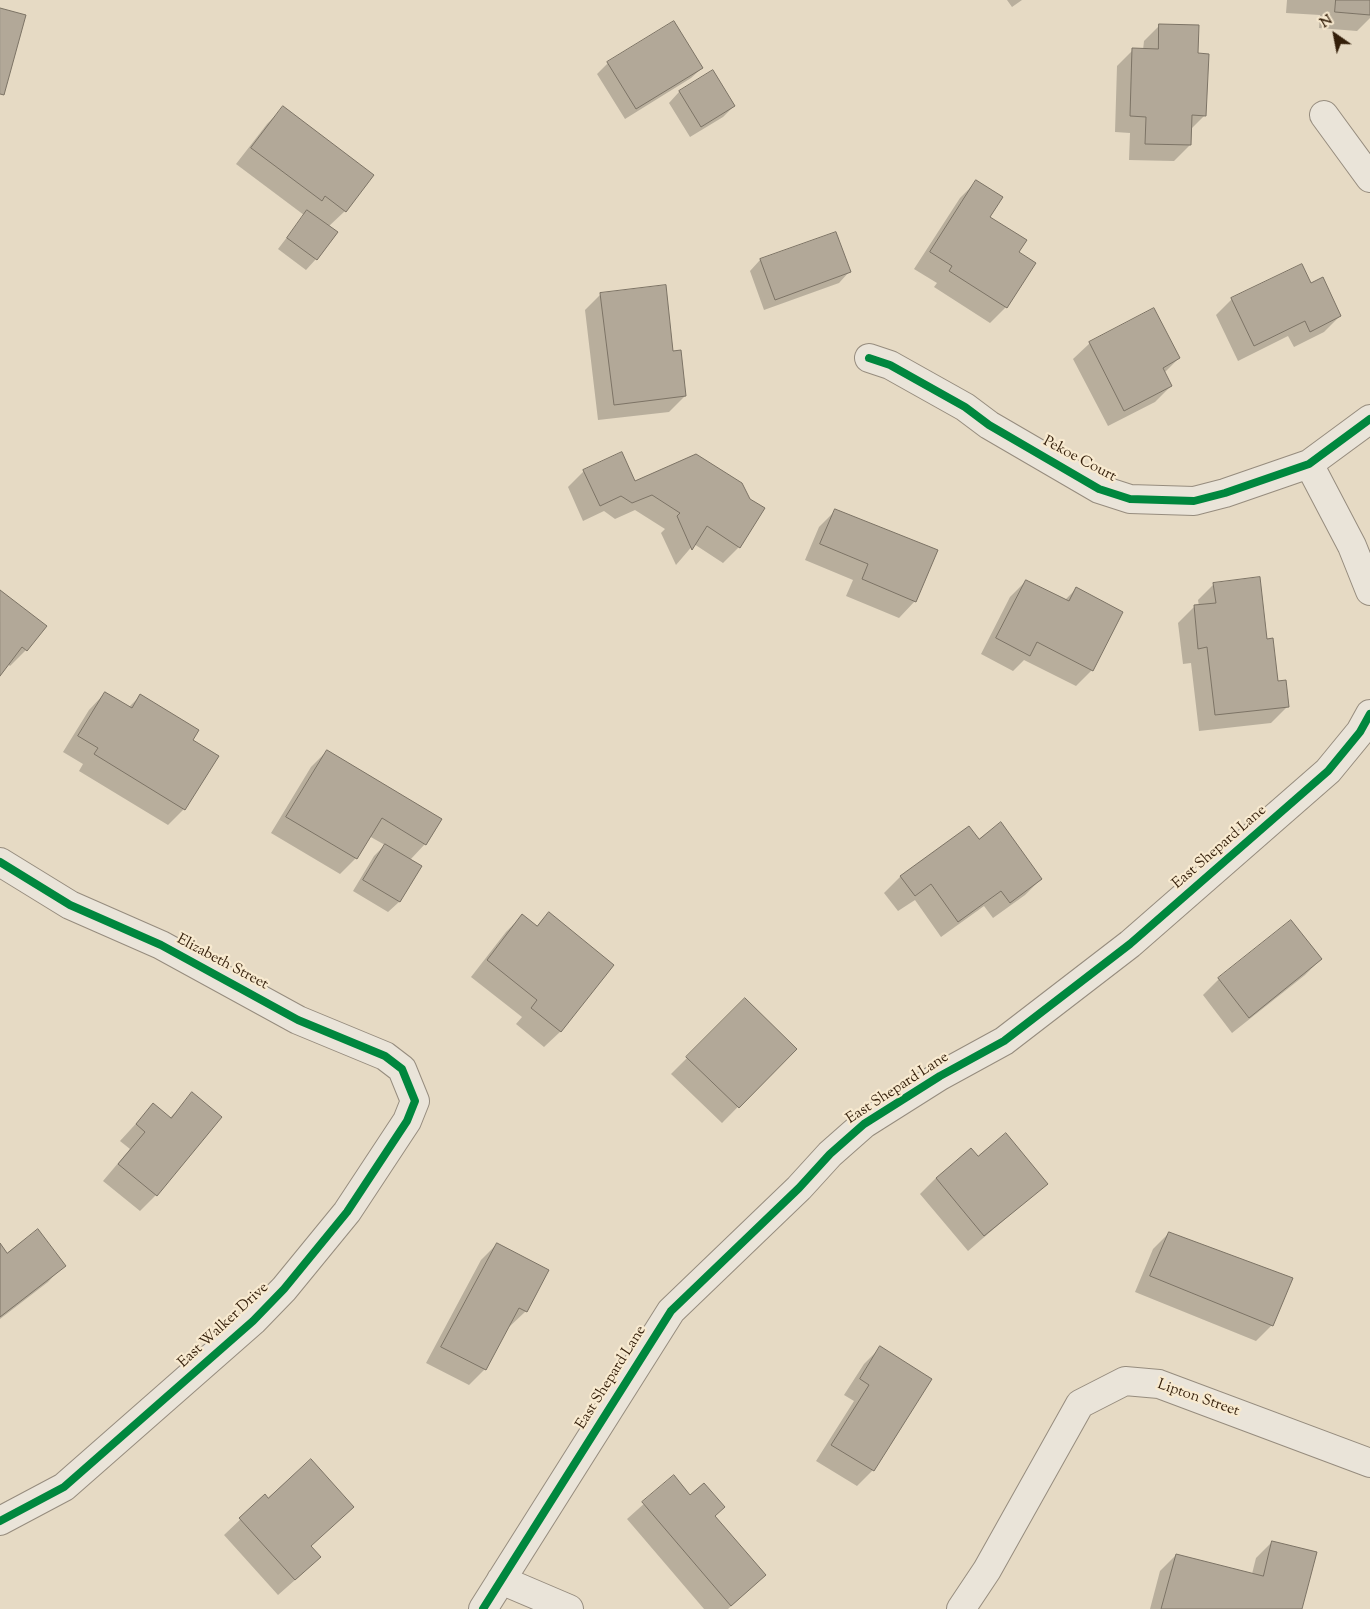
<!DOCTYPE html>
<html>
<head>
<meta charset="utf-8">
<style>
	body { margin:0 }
	#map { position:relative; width:1370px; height:1609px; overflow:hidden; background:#e6dac4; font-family:"Sorts Mill Goudy",serif }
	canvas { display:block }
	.north { position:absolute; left:1310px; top:10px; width:50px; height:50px; -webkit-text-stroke:4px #f8ead0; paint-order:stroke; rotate:327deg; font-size:14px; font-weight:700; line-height:20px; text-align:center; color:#341f0a }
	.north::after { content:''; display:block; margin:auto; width:18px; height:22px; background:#341f0a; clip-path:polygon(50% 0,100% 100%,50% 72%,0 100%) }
</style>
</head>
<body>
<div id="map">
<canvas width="1370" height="1609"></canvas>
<div class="north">N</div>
</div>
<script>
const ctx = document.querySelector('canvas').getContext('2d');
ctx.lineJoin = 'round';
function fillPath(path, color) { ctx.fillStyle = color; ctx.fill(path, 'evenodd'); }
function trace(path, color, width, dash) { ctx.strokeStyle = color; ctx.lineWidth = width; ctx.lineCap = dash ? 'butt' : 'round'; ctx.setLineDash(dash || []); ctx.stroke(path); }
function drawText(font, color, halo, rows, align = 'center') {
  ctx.font = font + ' "Sorts Mill Goudy",serif'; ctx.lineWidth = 4.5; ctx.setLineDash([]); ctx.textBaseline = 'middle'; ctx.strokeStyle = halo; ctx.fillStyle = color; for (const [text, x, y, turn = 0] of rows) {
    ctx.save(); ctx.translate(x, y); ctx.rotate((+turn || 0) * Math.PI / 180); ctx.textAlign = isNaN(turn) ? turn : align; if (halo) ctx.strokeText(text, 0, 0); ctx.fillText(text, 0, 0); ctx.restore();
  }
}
const shadow = new Path2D(`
	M1007 0H1022L1012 7Z
	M1287 0H1370V18L1357 31 1319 28 1320 15 1286 13Z
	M1160 25 1197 55 1205 115 1190 130V145L1174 161 1129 160 1130 133 1115 132 1117 66 1133 50H1143L1144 41Z
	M608 63 702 68 691 78 625 119 597 74Z
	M713 72 734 106 723 117 690 137 669 103 679 92Z
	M283 108 345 211 328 227 316 259 306 270 278 249 304 215 236 164 267 124Z
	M976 182 988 217 1017 252 1006 307 990 323 934 287 937 283 914 269 960 198Z
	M760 260 849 272 839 283 764 310 750 271Z
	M1311 285 1340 316 1324 332 1294 347 1288 336 1238 361 1216 315 1232 299Z
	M601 294 672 352 685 396 669 412 598 420 585 310Z
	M1154 310 1179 358 1164 373 1171 386 1155 402 1108 426 1073 359 1090 343Z
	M584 471 634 482 749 500 739 547 723 563 694 544 676 565 661 533 665 529 635 510 615 519 604 511 583 521 568 487Z
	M835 511 915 601 899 618 846 596 853 580 805 560 819 527Z
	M1026 581 1064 601 1076 589 1092 670 1076 686 1024 660 1013 671 981 654 1010 597Z
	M1214 584 1265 640 1277 682 1288 706 1271 723 1199 731 1191 663 1183 664 1178 623 1195 606H1199L1198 600Z
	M0 591 26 650 10 666 8 664 0 674Z
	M105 693 128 708 141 695 191 740 184 809 168 825 79 771 83 764 63 752 89 710Z
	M327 751 425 844 410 860 420 866 399 902 388 912 353 891 374 856 385 845 369 836 356 858 340 874 271 833 311 767Z
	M978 840 1041 879 1025 895 993 918 984 906 941 937 915 900 898 911 884 893 900 877Z
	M549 914 561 1031 544 1047 516 1024 522 1017 471 977 506 932 522 916 536 927Z
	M1291 922 1321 959 1305 975 1232 1033 1203 995 1219 979Z
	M745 1000 795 1049 722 1123 671 1074Z
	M193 1094 156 1195 140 1211 103 1181 130 1149 120 1141 153 1105 169 1119Z
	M977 1158 1046 1184 968 1251 920 1194 936 1178Z
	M1169 1233 1291 1279 1272 1325 1256 1341 1135 1292 1153 1249Z
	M497 1244 526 1311 509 1327 507 1326 485 1369 469 1385 426 1363 481 1260Z
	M0 1245 7 1254 64 1265 48 1282 0 1319Z
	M880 1348 873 1470 857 1486 816 1461 854 1401 844 1395 864 1364Z
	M674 1477 690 1496 714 1517 765 1575 728 1609H704L627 1519Z
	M265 1496 310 1547 303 1573 278 1595 224 1535Z
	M1272 1542 1301 1609H1150L1160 1571 1176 1555 1252 1574 1256 1558Z`);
const building = new Path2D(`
	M1336 0H1370V15L1335 12Z
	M0 8 26 15 4 95 0 94Z
	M674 21 703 68 636 109 607 62Z
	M1159 24 1199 25 1198 53 1209 54 1206 116 1192 115 1191 145 1145 144 1146 117 1130 116 1132 48 1158 49Z
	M713 70 735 106 701 127 679 91Z
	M283 106 374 175 346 212 325 196 322 201 251 148Z
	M976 180 1003 197 990 217 1027 240 1019 252 1036 263 1007 308 949 271 952 266 930 252Z
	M307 210 338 232 317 260 287 238Z
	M836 232 851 272 775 300 760 259Z
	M1302 264 1311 283 1323 277 1341 316 1310 332 1305 321 1254 346 1231 298Z
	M666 285 673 351 681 350 686 396 614 405 600 293Z
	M1154 308 1180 358 1163 368 1172 386 1124 411 1089 342Z
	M622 452 635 481 696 454 742 483 750 499 765 508 740 548 707 526 692 550 677 516 680 513 652 495 632 503 621 496 600 506 583 470Z
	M835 509 938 550 916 602 862 579 868 564 820 544Z
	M1260 577 1267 639 1273 638 1278 681 1286 680 1289 707 1215 715 1207 647 1198 649 1194 605 1216 603 1213 583Z
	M1026 580 1069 601 1076 587 1123 612 1093 671 1037 642 1030 656 996 638Z
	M0 590 47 626 27 651 22 647 0 676Z
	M105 692 132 708 140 694 199 730 193 740 219 756 185 810 94 754 98 748 78 736Z
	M327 750 442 819 426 845 382 818 357 859 286 817Z
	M1001 822 1042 879 1010 903 1001 891 958 922 931 884 915 896 900 876 969 826 979 839Z
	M385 844 422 866 400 902 363 880Z
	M549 912 614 965 561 1032 531 1008 537 1000 487 960 522 914 537 926Z
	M1291 920 1322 959 1249 1018 1218 978Z
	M745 998 797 1049 739 1108 686 1057Z
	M192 1092 222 1117 157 1196 118 1164 145 1132 136 1124 153 1103 171 1118Z
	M1006 1133 1048 1184 984 1236 936 1178 971 1148 978 1156Z
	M38 1229 66 1266 0 1317V1243L7 1253Z
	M1169 1232 1293 1278 1273 1326 1150 1276Z
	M497 1243 549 1270 527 1312 519 1308 486 1370 441 1347Z
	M880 1346 932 1379 874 1471 831 1445 869 1385 860 1379Z
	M311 1459 354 1507 311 1546 321 1557 295 1580 239 1518 265 1494 268 1498Z
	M674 1475 690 1495 704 1483 725 1507 715 1516 766 1575 731 1606 642 1502Z
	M1272 1541 1317 1552 1302 1609H1161L1176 1554 1263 1576Z`);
const minor = new Path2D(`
	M1324 115 1370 178
	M869 358 890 365 965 407 989 425 1099 489 1130 499 1194 501 1225 493 1309 464 1370 419
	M1309 464 1352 546 1370 591
	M0 862 70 905 161 945 298 1020 385 1056 402 1069 415 1101 407 1121 347 1212 284 1289 253 1321 64 1487 0 1521
	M501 1580 569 1609
	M483 1609 671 1311 799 1188 830 1154 864 1124 940 1076 1004 1041 1130 944 1328 771 1360 732 1370 714
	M961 1609 987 1570 1080 1404 1125 1381 1159 1384 1370 1463`);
const cycleway = new Path2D(`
	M869 358 890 365 965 407 989 425 1099 489 1130 499 1194 501 1225 493 1309 464 1370 419
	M0 862 70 905 161 945 298 1020 385 1056 402 1069 415 1101 407 1121 347 1212 284 1289 253 1321 64 1487 0 1521
	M483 1609 671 1311 799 1188 830 1154 864 1124 940 1076 1004 1041 1130 944 1328 771 1360 732 1370 714`);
const streetNames = [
	["Pekoe Court",1079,460,28],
	["East Shepard Lane",1220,848,-41],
	["Elizabeth Street",222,963,28],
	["East Shepard Lane",898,1089,-33],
	["East Walker Drive",224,1326,-43],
	["East Shepard Lane",612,1378,-58],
	["Lipton Street",1198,1399,19]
];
fillPath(shadow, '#0003');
fillPath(building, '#b2a898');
trace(building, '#7c7365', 1);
trace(minor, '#968c7e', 30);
trace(minor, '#eae4d9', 28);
trace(cycleway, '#00873e', 8);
drawText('15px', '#341f0a', '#f8ead0', streetNames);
</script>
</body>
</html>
